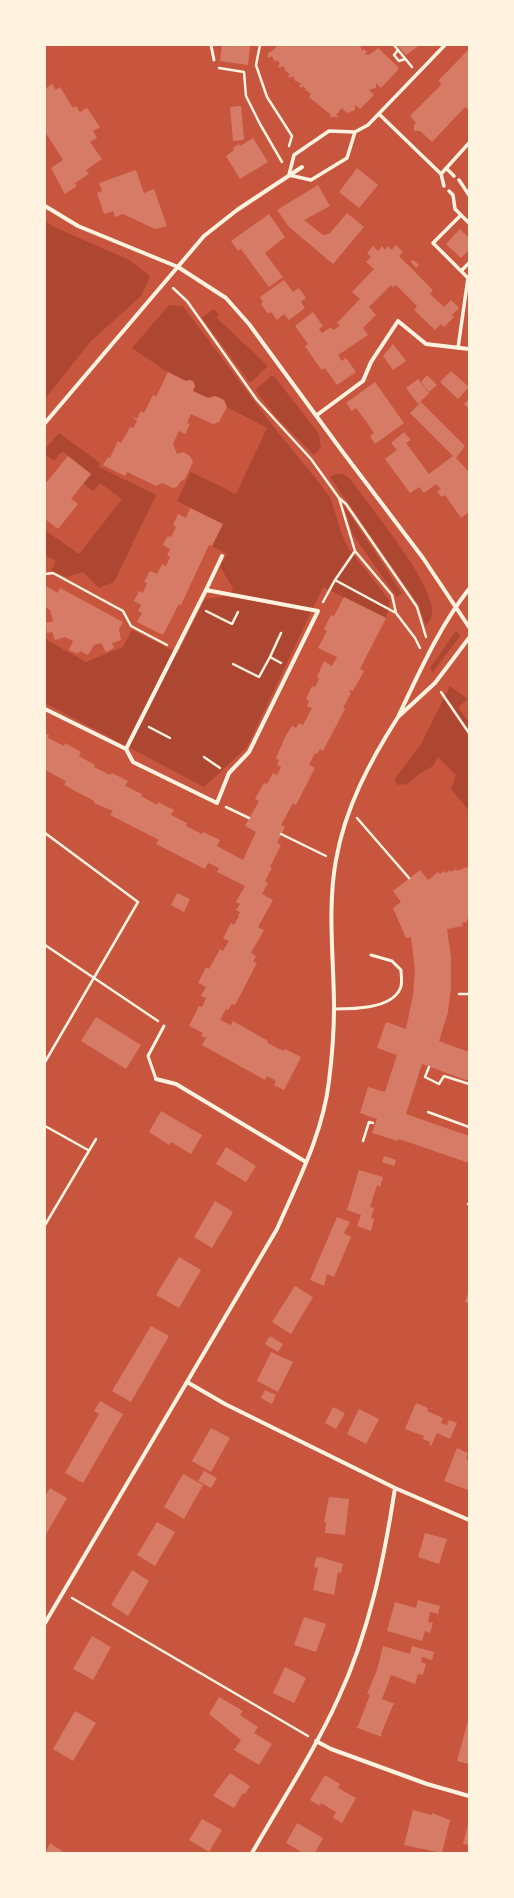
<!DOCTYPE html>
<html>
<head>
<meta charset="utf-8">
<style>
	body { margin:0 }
	#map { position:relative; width:514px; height:1898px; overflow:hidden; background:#c8553d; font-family:Quicksand,sans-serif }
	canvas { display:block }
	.frame { position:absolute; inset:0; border:46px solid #fff3e0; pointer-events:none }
</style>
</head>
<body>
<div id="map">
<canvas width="514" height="1898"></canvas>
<div class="frame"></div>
</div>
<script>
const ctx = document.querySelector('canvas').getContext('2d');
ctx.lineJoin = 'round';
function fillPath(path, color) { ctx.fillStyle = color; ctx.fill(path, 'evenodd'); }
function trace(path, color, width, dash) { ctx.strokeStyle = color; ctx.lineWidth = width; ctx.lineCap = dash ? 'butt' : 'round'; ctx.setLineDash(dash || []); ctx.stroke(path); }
const green = new Path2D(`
	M45 220 52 226 129 260 150 276 141 296 90 342 45 399Z
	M169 305 183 306 272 425 321 485 331 499 341 532 347 546 390 601 386 618 323 587 247 747 204 787 45 703V635L47 640 86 662 123 647 132 630 178 653 205 599 229 596 233 588 220 567 227 554 212 546 223 524 177 501 191 472 236 494 267 428 227 407 224 400 215 396 208 398 193 391 195 386 190 380 186 381 166 371 132 348Z
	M214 309 219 315 216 317 221 322 266 364 267 367 250 383 202 318Z
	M271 376H274L319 434 321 447 314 455 276 417 255 390Z
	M59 433 100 463 99 467 156 495 114 582 99 588 83 572 67 577 51 571 56 561 45 555V530L79 554 122 499 100 483 93 491 83 483 91 474 62 451 54 461 45 454V449Z
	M335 474H343L350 479C368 504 436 586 432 613 432 618 429 622 426 626L418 604 330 477Z
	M343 504 402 593 397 597 353 535Z
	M455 632H458L460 636 433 672 430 668Z
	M450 686 468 699 458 707 469 723V811L451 789 456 775 438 757 433 766 421 773 407 784 398 785 394 780 421 744Z`);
const building = new Path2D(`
	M222 45H253L250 46 248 65 220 61Z
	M276 45H360L362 51 364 49 367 52 365 54 369 55 378 48 398 67V70L381 88 376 83V88L369 90 374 95 360 109 355 105V110L347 113 342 108 336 115 338 116 336 118 334 116 331 118 330 117 331 115 309 97 311 94 309 92 305 90 306 89 303 86 301 88 299 86 301 84 297 81 296 82 293 76 290 78 288 76 290 74 284 70 286 69 282 66 280 68 278 66 280 64 277 60 275 62 272 56 269 58 267 56 270 51 271 52 277 46Z
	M397 45H420L406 55Z
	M469 49V110L465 107 432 142 420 131H414V125L416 123 410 116 441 85 439 80Z
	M52 84 56 90 60 87 73 108 76 106 80 112 87 108 100 127 93 131 97 138 90 142 102 159 86 170 89 174 75 183 77 186 65 194 51 168 63 160 45 132V89Z
	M241 106 244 140 233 141 230 107Z
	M253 138 268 162 240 179 226 156 234 150 233 148 239 144 240 146Z
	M357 168 378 185 359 208 339 192Z
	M136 170 144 193 154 189 167 226 155 229 123 214 115 217 113 211 104 214 97 193 102 191 99 183Z
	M318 185 330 206 304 220 323 235 329 234 347 213 364 227 333 264 289 227 277 210Z
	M269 214 285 237 265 253 283 277 269 287 241 249 238 251 231 241Z
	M460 229 469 238V250L461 258 446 244Z
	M396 245 403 252 399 256 433 290 430 294 444 307 451 300 459 308 452 315 454 317 444 327 441 324 435 330 414 310 417 306 396 285 392 289 393 287 391 285 369 307 376 315 363 328 368 335 338 355 342 361 346 358 356 372 337 385 325 368 322 370 318 365 305 346 308 344 295 326 313 312 323 326 319 329 322 333 331 327 333 330 340 326 337 323 360 299 352 292 374 269 366 262 371 257 367 253 373 246 378 251 382 246 385 250 388 246 392 250Z
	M413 260 419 265 416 268 411 262Z
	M284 280 293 292 299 288 306 298 301 302 305 308 289 320 284 314 277 320 271 312 268 314 261 304 263 302 260 297Z
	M393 344 406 361 393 370 383 356Z
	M451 371 469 387 458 399 440 382Z
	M168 372 186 381 190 380 193 381 195 386 193 391 208 398 215 396 224 400 227 407 219 422 213 424 191 414 187 423 190 424 185 434 179 431 173 444 177 454 183 452 190 456 193 462 185 479 181 481 177 487 173 488 162 483 156 486 127 472 125 476 103 465 108 457 110 458 118 441 121 443 130 427 133 428 137 421 131 416 137 419 141 411 144 413 153 395 156 397Z
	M427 375 437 385 429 392 421 382Z
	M418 379 429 393 418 404 406 388Z
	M375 382 404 423 375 444 370 436 374 433 365 420 356 408 352 411 346 403Z
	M469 399V409L464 404Z
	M421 402 465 446 456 458 469 472V512L461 518 445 495 442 497 437 492 441 489 436 484 424 493 419 487 410 493 385 459 397 450 391 443 404 432 411 440 406 443 429 474 453 456 410 413Z
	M68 456 91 474 71 499 78 504 58 529 45 519V484Z
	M190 508 223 524 212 546 209 545 181 605 179 604 163 635 137 622 142 613 138 611 141 605 134 601 139 591 143 593 147 583 144 582 150 571 157 574 162 564 166 566 170 557 167 555 170 549 163 545 168 536 171 537 176 527 173 525 178 514 186 518Z
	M46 586 58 593 60 588 123 622 119 629 121 640 112 643 114 648 106 652 101 643 94 645 88 655 80 651 78 654 69 650 73 641 65 637 55 640 52 632 47 633 45 625V623L53 621 50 610 45 607Z
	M344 597 386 618 360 669 364 671 353 691 350 690 349 692 351 693 343 708 345 709 323 751 320 749 317 754 315 753 309 765 315 768 296 805 293 803 281 825 285 827 277 843 281 845 270 867 272 868 265 881 268 883 262 894 273 900 258 927 264 930 251 953 256 956 253 962 257 963 235 1005 232 1004 228 1010 226 1009 220 1020 231 1025 233 1021 268 1041 267 1043 284 1051 285 1049 301 1057 284 1090 274 1085 276 1081 267 1076 265 1080 202 1045 206 1038 201 1036 203 1033 189 1026 199 1006 202 1007 206 998 201 996 206 987 198 983 206 967 209 969 220 949 223 951 229 941 223 938 231 923 234 925 239 916 238 915 240 912 236 910 240 904 236 902 245 886 217 872 219 868 208 863 205 869 156 844 159 840 110 815 113 811 94 803V801L64 785 66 781 45 770V733L49 735 48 738 64 746 65 743 81 752 79 756 95 765 94 767 110 775 112 773 128 781 125 786 142 794 141 796 157 805 158 802 174 810 171 815 187 823 186 826 202 834 203 832 220 840 217 846 243 860 256 832 245 826 259 801 255 799 264 783 267 784 273 773 277 775 281 767 277 765 279 760 276 758 286 735 292 726 296 728 299 723 303 725 312 708 307 706 309 701 306 699 312 686 315 687 319 679 317 677 324 661 332 666 337 657 318 648 327 631 324 629 331 615 334 616Z
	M467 867 469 869V918L467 919V922L462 923 463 926 447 929 451 957V988L448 1012 439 1041 469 1052V1081L422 1064 406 1114 469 1136V1163L399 1139 398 1141 372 1133 377 1119 360 1113 368 1087 385 1092 397 1055 377 1048 386 1022 406 1029 413 995 415 970 411 937 406 938 393 908 401 902 393 891 420 870 428 880 438 872 440 874 444 871 446 873 450 870 451 872 456 869 457 871Z
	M177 893 190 899 184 912 171 905Z
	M96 1017 141 1045 126 1069 81 1041Z
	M161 1111 202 1135 191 1154 171 1142 169 1145 149 1132Z
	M226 1147 256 1166 246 1182 216 1164Z
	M384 1156 396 1160 394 1166 382 1162Z
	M359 1170 383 1177 380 1187 377 1185 370 1207 374 1208 371 1218 374 1219 371 1231 357 1226 361 1215 347 1210Z
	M215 1201 233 1212 212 1248 194 1237Z
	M337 1217 350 1222 344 1233 351 1237 334 1277 327 1274 324 1286 310 1280Z
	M179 1257 201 1270 179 1308 156 1295Z
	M295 1286 313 1297 291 1334 272 1322Z
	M469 1290V1304L465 1302Z
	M151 1326 169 1336 131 1402 112 1391Z
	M270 1336 283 1344 278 1352 265 1344Z
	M271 1352 293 1362 278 1392 257 1381Z
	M265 1390 276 1395 272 1404 261 1398Z
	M100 1401 123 1414 83 1483 65 1473 99 1414 94 1411Z
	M416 1403 428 1408 427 1411 443 1418 441 1423 447 1425 449 1420 457 1423 450 1439 437 1433 431 1446 429 1445 430 1442 423 1439 424 1436 405 1429Z
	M333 1407 345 1413 336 1429 325 1423Z
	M359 1409 379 1419 366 1444 347 1434Z
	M211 1428 230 1438 211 1472 192 1461Z
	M457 1448 468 1453 466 1459 469 1460 468 1490 444 1481Z
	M204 1471 217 1478 211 1488 198 1481Z
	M183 1474 203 1485 184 1519 164 1507Z
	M50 1488 67 1498 45 1536V1496Z
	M329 1497 349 1499 345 1535 325 1533 326 1522H324Z
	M157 1522 175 1532 155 1566 137 1555Z
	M425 1533 447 1539 439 1564 418 1557Z
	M320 1557 343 1564 341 1573 338 1572 334 1595 313 1590 318 1568 314 1567 316 1558Z
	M132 1570 149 1581 128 1616 111 1605Z
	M418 1600 440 1606 438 1614 430 1612 428 1622 433 1623 430 1633 425 1631 422 1641 387 1631 395 1602 416 1608Z
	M304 1617 326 1624 316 1652 294 1645Z
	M92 1636 111 1647 93 1680 73 1669Z
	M383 1646 410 1654 412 1646 434 1652 432 1660 422 1657 421 1662 426 1664 423 1675 418 1674 415 1684 391 1675 382 1699 395 1704 393 1705 381 1734 382 1737 355 1727 358 1726 370 1695 367 1694 377 1670Z
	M285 1667 306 1678 294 1703 273 1693Z
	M219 1697 243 1711 240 1715 258 1727 254 1733 272 1744 259 1765 234 1750 241 1740 209 1714Z
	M75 1711 96 1723 73 1761 53 1749Z
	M469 1717V1764L457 1761Z
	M230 1773 250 1786 245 1794 243 1793 234 1808 213 1796Z
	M325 1775 340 1784 338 1788 356 1798 342 1823 333 1818 336 1812 321 1803 320 1806 310 1800Z
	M413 1810 432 1815V1813L450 1820 442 1853 404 1845Z
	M202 1819 222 1830 209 1852 189 1840Z
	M297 1823 323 1838 315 1853H303L286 1843Z
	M468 1824H469V1845L463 1844Z
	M50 1843 65 1853H45Z`);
const path = new Path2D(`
	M260 45 256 65 267 97 292 136 289 146
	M394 45 412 67
	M398 50 394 55 399 61 405 59
	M219 68 244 72 246 96 260 124 282 162
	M173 288 187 301 257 400 311 459 339 498 355 551 392 595 396 613
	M339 498 346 504 417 607 426 637
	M45 574 53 573 123 611 131 626 167 645
	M335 580 355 551
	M323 602 335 580 396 613 415 638 420 648
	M206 611 232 624 238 612
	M281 633 270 657 281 663
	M233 664 259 677 270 657
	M441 692 469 733
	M149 727 170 738
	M204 757 220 768
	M226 807 249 818
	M357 818 409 878
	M45 833 138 902 45 1062
	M281 834 326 856
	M45 945 158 1021
	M459 994H469
	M429 1067 425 1077 439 1084 444 1076 469 1084
	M428 1112 469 1127
	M45 1126 88 1150
	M363 1141 369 1122 373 1123
	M468 1204H469
	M45 1225 96 1139
	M72 1598 308 1736`);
const service = new Path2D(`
	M211 45 214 60
	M334 1009C352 1009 391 1009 400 989 403 984 401 976 401 970L392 961 371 955
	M156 1079 148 1056 164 1026`);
const pedestrian = new Path2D(`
	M379 114 441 174 444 186
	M355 132 329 131 294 155 289 175 311 180 347 158 355 132 368 125 445 45
	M446 168 454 176
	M441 174 469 143
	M459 180 469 195
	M449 191 453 195 455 209 469 223
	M461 271 469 263
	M458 348 468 278 433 243 461 215`);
const minor = new Path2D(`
	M45 206 78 226 178 267 226 298 249 324 342 451 423 558 469 627
	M317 415 363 381 371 362 398 321 426 344 469 349
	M45 423 204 236 237 210 302 167
	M469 589C439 627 419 673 398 717L435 683 469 638
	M206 590 222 556
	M45 709 126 749 133 762 217 803 229 773 249 752 318 611 206 590 126 749
	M156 1079 176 1084 306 1162
	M187 1382 225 1404 395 1488 469 1520
	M45 1623 277 1229C298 1181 323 1133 329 1081 332 1057 334 1032 334 1008 334 959 327 909 336 860 345 808 370 761 398 717
	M316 1741 331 1749 427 1784 469 1796
	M252 1853C281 1802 314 1752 338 1699 369 1633 384 1560 395 1488`);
fillPath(green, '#ae4732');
fillPath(building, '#d67c66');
trace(path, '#fff3e0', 2.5);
trace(service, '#fff3e0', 3);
trace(pedestrian, '#fff3e0', 3.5);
trace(minor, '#fff3e0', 4);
</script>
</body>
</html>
